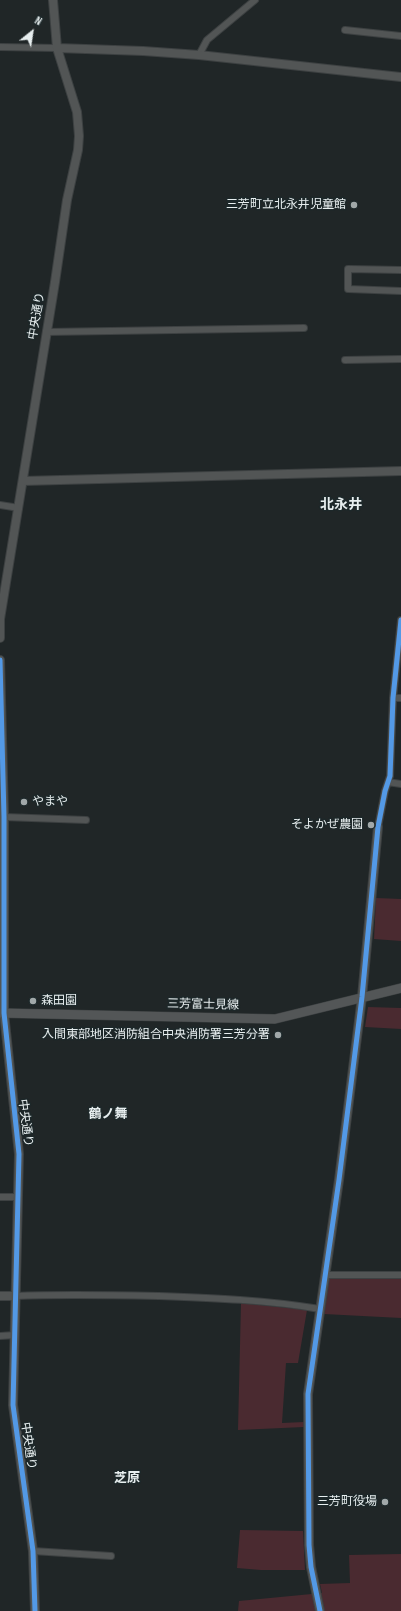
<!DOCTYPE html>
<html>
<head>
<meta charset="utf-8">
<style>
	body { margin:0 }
	#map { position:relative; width:401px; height:1611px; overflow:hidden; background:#202627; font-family:"Sofia Sans Condensed",sans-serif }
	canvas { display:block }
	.north { position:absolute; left:12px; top:12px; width:40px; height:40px; -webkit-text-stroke:3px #1d282a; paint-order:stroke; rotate:30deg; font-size:11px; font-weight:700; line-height:16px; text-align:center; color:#e7eeef }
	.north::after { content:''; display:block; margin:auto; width:14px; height:18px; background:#e7eeef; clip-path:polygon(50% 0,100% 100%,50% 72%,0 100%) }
</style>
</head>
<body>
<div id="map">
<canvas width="401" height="1611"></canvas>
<div class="north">N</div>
</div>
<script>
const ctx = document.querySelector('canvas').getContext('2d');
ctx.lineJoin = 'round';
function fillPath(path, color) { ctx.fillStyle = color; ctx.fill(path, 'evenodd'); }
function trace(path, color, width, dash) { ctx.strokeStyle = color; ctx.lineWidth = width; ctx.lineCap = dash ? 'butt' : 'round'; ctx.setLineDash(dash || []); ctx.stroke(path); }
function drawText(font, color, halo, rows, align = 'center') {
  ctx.font = font + ' "Sofia Sans Condensed","Noto Sans JP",sans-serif'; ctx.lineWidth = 3; ctx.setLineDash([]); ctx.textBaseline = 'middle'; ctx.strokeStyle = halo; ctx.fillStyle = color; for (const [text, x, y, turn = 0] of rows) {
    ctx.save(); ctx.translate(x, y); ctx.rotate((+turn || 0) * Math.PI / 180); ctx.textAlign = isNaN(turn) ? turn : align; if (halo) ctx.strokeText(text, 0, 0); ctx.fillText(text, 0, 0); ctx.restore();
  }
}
const green = new Path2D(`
	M376 898 401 899V941L374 939Z
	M368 1007 401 1008V1029L365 1027Z
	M329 1277 401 1278V1318L324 1314Z
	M241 1303 307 1310 298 1363H286L282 1423 304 1422V1427L238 1430Z
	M240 1530 303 1531 305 1570H261L237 1568Z
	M401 1554V1611H238L239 1601 322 1593 320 1584 350 1583 349 1555Z`);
const minor = new Path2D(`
	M345 30 401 36
	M0 47 57 48
	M199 55 207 40 255 0
	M401 270 348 269V289L401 291
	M46 332 304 328
	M345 360 401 359
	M0 505 19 508
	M393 698H401
	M388 782 401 784
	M4 817 86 820
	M378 827 385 791 390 776 393 698 401 620
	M0 1197H18
	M325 1275H401
	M15 1296C63 1294 111 1295 159 1296 213 1298 267 1300 320 1309
	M0 1336 15 1335
	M33 1551 111 1556`);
const tertiary = new Path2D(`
	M57 48 143 51 199 55 401 77
	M23 481 401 471
	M0 638V619L55 282 67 200 78 150 79 136 77 112 57 48 53 0
	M0 660 4 817V1013L19 1154 13 1405 33 1551 35 1611
	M0 1296H15
	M320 1611 311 1567 309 1545 308 1394 339 1180 362 997 378 827`);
const secondary = new Path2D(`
	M0 1013 275 1019 401 988`);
const cycleway = new Path2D(`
	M0 660 4 817V1013L19 1154 13 1405 33 1551 35 1611
	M320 1611 311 1567 309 1545 308 1394 339 1180 362 997 378 827 385 791 390 776 393 698 401 620`);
const markers = [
	[354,205,4,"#a1a8a9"],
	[24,802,4,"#a1a8a9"],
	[371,825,4,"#a1a8a9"],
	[33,1001,4,"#a1a8a9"],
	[278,1035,4,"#a1a8a9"],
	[385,1502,4,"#a1a8a9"]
];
const poiNames = [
	["三芳町立北永井児童館",346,205],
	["やまや",32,802,"left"],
	["そよかぜ農園",363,825],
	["森田園",41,1001,"left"],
	["入間東部地区消防組合中央消防署三芳分署",270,1035],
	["三芳町役場",377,1502]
];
const streetNames = [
	["中央通り",37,316,-80],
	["三芳富士見線",203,1005,1],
	["中央通り",25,1123,83],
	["中央通り",28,1446,82]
];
const neighbourhoodNames = [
	["鶴ノ舞",108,1115],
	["芝原",127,1479]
];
const quarterNames = [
	["北永井",341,505]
];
fillPath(green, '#4a2a30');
trace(minor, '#3d4142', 8);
trace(tertiary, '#3d4142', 10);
trace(secondary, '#3d4142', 10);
trace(minor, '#525555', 6);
trace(tertiary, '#525555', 8);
trace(secondary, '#535657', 9);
trace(cycleway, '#5399e6', 5);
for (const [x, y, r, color] of markers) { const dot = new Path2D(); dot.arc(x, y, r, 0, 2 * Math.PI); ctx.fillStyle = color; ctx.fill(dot); trace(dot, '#1d282a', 1.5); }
drawText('12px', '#e7eeef', '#1d282a', poiNames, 'right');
drawText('12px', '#e7eeef', '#1d282a', streetNames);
drawText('bold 13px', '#e7eeef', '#1d282a', neighbourhoodNames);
drawText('bold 14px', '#e7eeef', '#1d282a', quarterNames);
</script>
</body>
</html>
